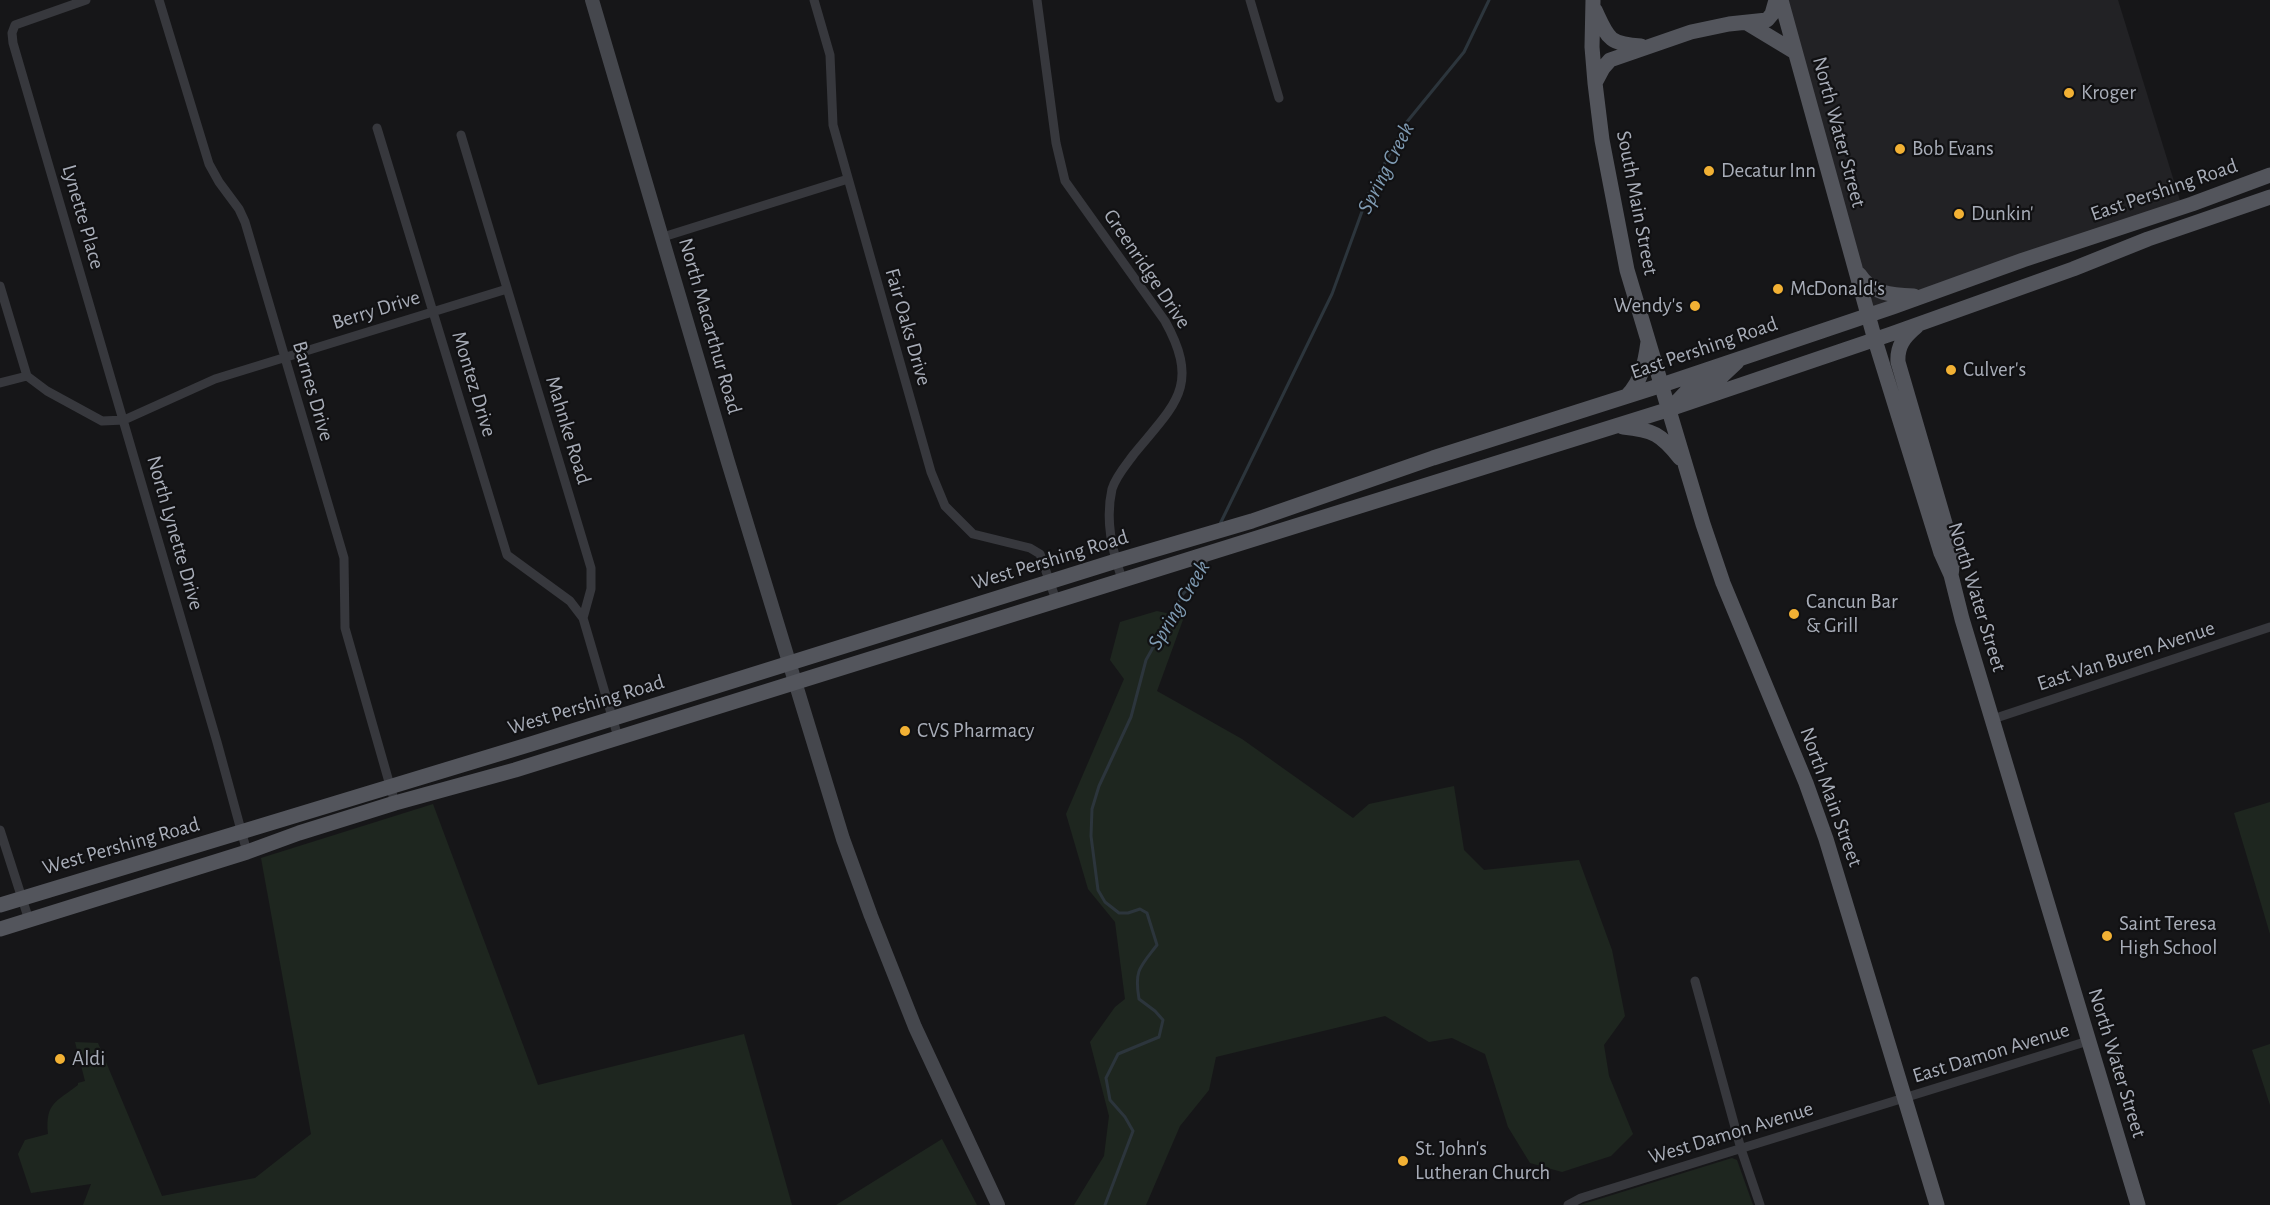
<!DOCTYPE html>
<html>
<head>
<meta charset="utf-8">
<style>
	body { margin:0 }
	canvas { display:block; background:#161618 }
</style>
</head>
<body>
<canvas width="2270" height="1205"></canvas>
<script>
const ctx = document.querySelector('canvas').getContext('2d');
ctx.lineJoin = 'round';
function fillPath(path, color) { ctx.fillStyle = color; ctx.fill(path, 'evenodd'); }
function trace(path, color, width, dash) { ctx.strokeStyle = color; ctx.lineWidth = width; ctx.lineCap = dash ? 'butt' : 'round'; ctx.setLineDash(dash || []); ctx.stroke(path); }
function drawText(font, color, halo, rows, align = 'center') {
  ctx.font = font + ' "Alegreya Sans",sans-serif'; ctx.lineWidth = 4.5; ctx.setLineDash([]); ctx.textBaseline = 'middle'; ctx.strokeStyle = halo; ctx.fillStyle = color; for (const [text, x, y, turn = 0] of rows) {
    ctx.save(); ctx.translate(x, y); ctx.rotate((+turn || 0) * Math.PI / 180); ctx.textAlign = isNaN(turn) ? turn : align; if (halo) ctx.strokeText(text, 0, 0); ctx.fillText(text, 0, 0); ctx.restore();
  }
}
const built = new Path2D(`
	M1784 0H2118L2181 204 1871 309Z`);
const green = new Path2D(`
	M1157 611 1184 617 1157 691 1242 739 1353 818 1369 804 1454 786 1464 850 1484 870 1579 860 1612 950 1625 1016 1604 1045 1609 1076 1633 1134 1611 1156 1562 1172 1530 1163 1508 1127 1485 1054 1452 1038 1429 1042 1385 1016 1216 1057 1209 1090 1180 1126 1146 1205H1074L1104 1156 1109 1116 1090 1042 1115 1007 1125 999 1115 922 1088 889 1066 814 1124 679 1110 660 1120 622Z
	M2270 802V934L2234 813Z
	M433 804 538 1085 744 1034 792 1205H83L91 1184 31 1193 18 1154 25 1140 48 1134C45 1103 56 1102 78 1085V1083L85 1081 75 1042 98 1043 162 1196 255 1178 311 1134 261 858Z
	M2270 1044V1105L2252 1050Z
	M942 1139 977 1205H836Z
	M1732 1158 1737 1160 1753 1205H1580Z`);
const stream = new Path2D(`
	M1220 524 1332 294 1368 195 1406 123 1464 52 1489 0
	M1105 1205 1133 1131 1125 1117 1110 1100 1106 1078 1118 1054 1159 1037 1163 1020 1155 1011 1139 999C1134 970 1140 967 1157 945L1147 913 1140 909 1128 913H1119L1105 902 1098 890 1091 836 1092 809 1099 786 1131 717 1146 660 1183 594 1204 571 1207 558`);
const street = new Path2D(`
	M86 0 15 25 12 33 13 43 217 742 247 852
	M159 0 209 164 219 182 239 209 245 222 344 558 345 628 395 803
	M814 0 830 55 833 125 931 472 945 506 973 534 1030 548 1040 554 1056 600
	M1037 0 1056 143 1065 181 1165 321C1201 386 1175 404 1134 454 1126 465 1116 476 1112 489 1105 520 1112 550 1122 579
	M1250 0 1279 98
	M377 128 507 555 570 601 583 618
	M461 135 591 568V589L583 618 618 737
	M663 237 848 179
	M0 286 27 376 47 391 102 421 124 420 215 379 507 289
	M0 383 27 376
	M1993 719 2270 627
	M0 830 29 920
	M1695 981 1741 1149 1760 1205
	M1568 1205 1581 1198 2088 1041`);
const secondary = new Path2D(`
	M592 0 728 462 843 839 871 916 915 1027 998 1205`);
const primary = new Path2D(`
	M1593 0 1592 47 1595 83 1602 140 1627 270 1703 524 1723 583 1806 783 1826 839 1937 1205
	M1781 0 1875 340 1941 553 1951 575 1962 619 2138 1205
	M1595 10C1608 38 1608 44 1641 46
	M1747 23 1795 52
	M1595 83 1603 68 1610 60 1691 32 1729 24 1767 20 1772 14 1776 0
	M1859 274C1872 294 1891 295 1914 296
	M1916 327C1904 337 1897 346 1898 362L1954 554 1951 575
	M1627 396C1642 380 1645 363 1648 342
	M1672 407 1689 389 1721 377 1737 362
	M1623 427C1653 430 1661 434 1680 458
	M0 905 531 744 1116 561 1252 521 1433 458 1662 385 1893 307 2023 260 2192 204 2270 175
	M0 929 247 852 299 833 395 803 515 770 1670 409 1891 334 2073 269 2148 239 2270 197`);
const markers = [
	[2069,93,6,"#f2b134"],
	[1900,149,6,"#f2b134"],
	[1709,171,6,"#f2b134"],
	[1959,214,6,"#f2b134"],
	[1778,289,6,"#f2b134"],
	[1695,306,6,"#f2b134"],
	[1951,370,6,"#f2b134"],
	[1794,614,6,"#f2b134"],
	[905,731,6,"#f2b134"],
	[2107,936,6,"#f2b134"],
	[60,1059,6,"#f2b134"],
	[1403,1161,6,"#f2b134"]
];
const poiNames = [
	["Kroger",2081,93],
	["Bob Evans",1912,149],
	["Decatur Inn",1721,171],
	["Dunkin'",1971,214],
	["McDonald's",1790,289],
	["Wendy's",1683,306,"right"],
	["Culver's",1963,370],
	["Cancun Bar",1806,602],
	["& Grill",1806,626],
	["CVS Pharmacy",917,731],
	["Saint Teresa",2119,924],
	["High School",2119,948],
	["Aldi",72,1059],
	["St. John's",1415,1149],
	["Lutheran Church",1415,1173]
];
const streetNames = [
	["North Water Street",1839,132,75],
	["East Pershing Road",2164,190,-19],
	["South Main Street",1637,203,79],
	["Lynette Place",83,217,74],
	["Greenridge Drive",1147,269,56],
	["Berry Drive",376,310,-17],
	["North Macarthur Road",710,326,74],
	["Fair Oaks Drive",908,327,74],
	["East Pershing Road",1704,348,-19],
	["Montez Drive",474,384,73],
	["Barnes Drive",313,391,74],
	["Mahnke Road",568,430,73],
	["North Lynette Drive",175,533,74],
	["West Pershing Road",1050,560,-17],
	["North Water Street",1977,597,73],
	["East Van Buren Avenue",2126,656,-18],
	["West Pershing Road",586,705,-17],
	["North Main Street",1831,797,70],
	["West Pershing Road",121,846,-16],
	["East Damon Avenue",1991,1053,-17],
	["North Water Street",2117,1063,73],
	["West Damon Avenue",1731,1133,-17]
];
const waterNames = [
	["Spring Creek",1386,168,-63],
	["Spring Creek",1179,605,-59]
];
fillPath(built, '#222225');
fillPath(green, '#1e261f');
trace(stream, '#2c353c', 3);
trace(street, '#37383d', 9);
trace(secondary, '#45474d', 14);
trace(primary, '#53555c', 15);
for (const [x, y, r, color] of markers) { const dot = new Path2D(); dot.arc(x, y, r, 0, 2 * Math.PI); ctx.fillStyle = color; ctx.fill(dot); trace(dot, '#111113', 2); }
drawText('21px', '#a8adb8', '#111113', poiNames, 'left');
drawText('21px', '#a8adb8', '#111113', streetNames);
drawText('italic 22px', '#7f9bb3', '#111113', waterNames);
</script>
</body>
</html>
